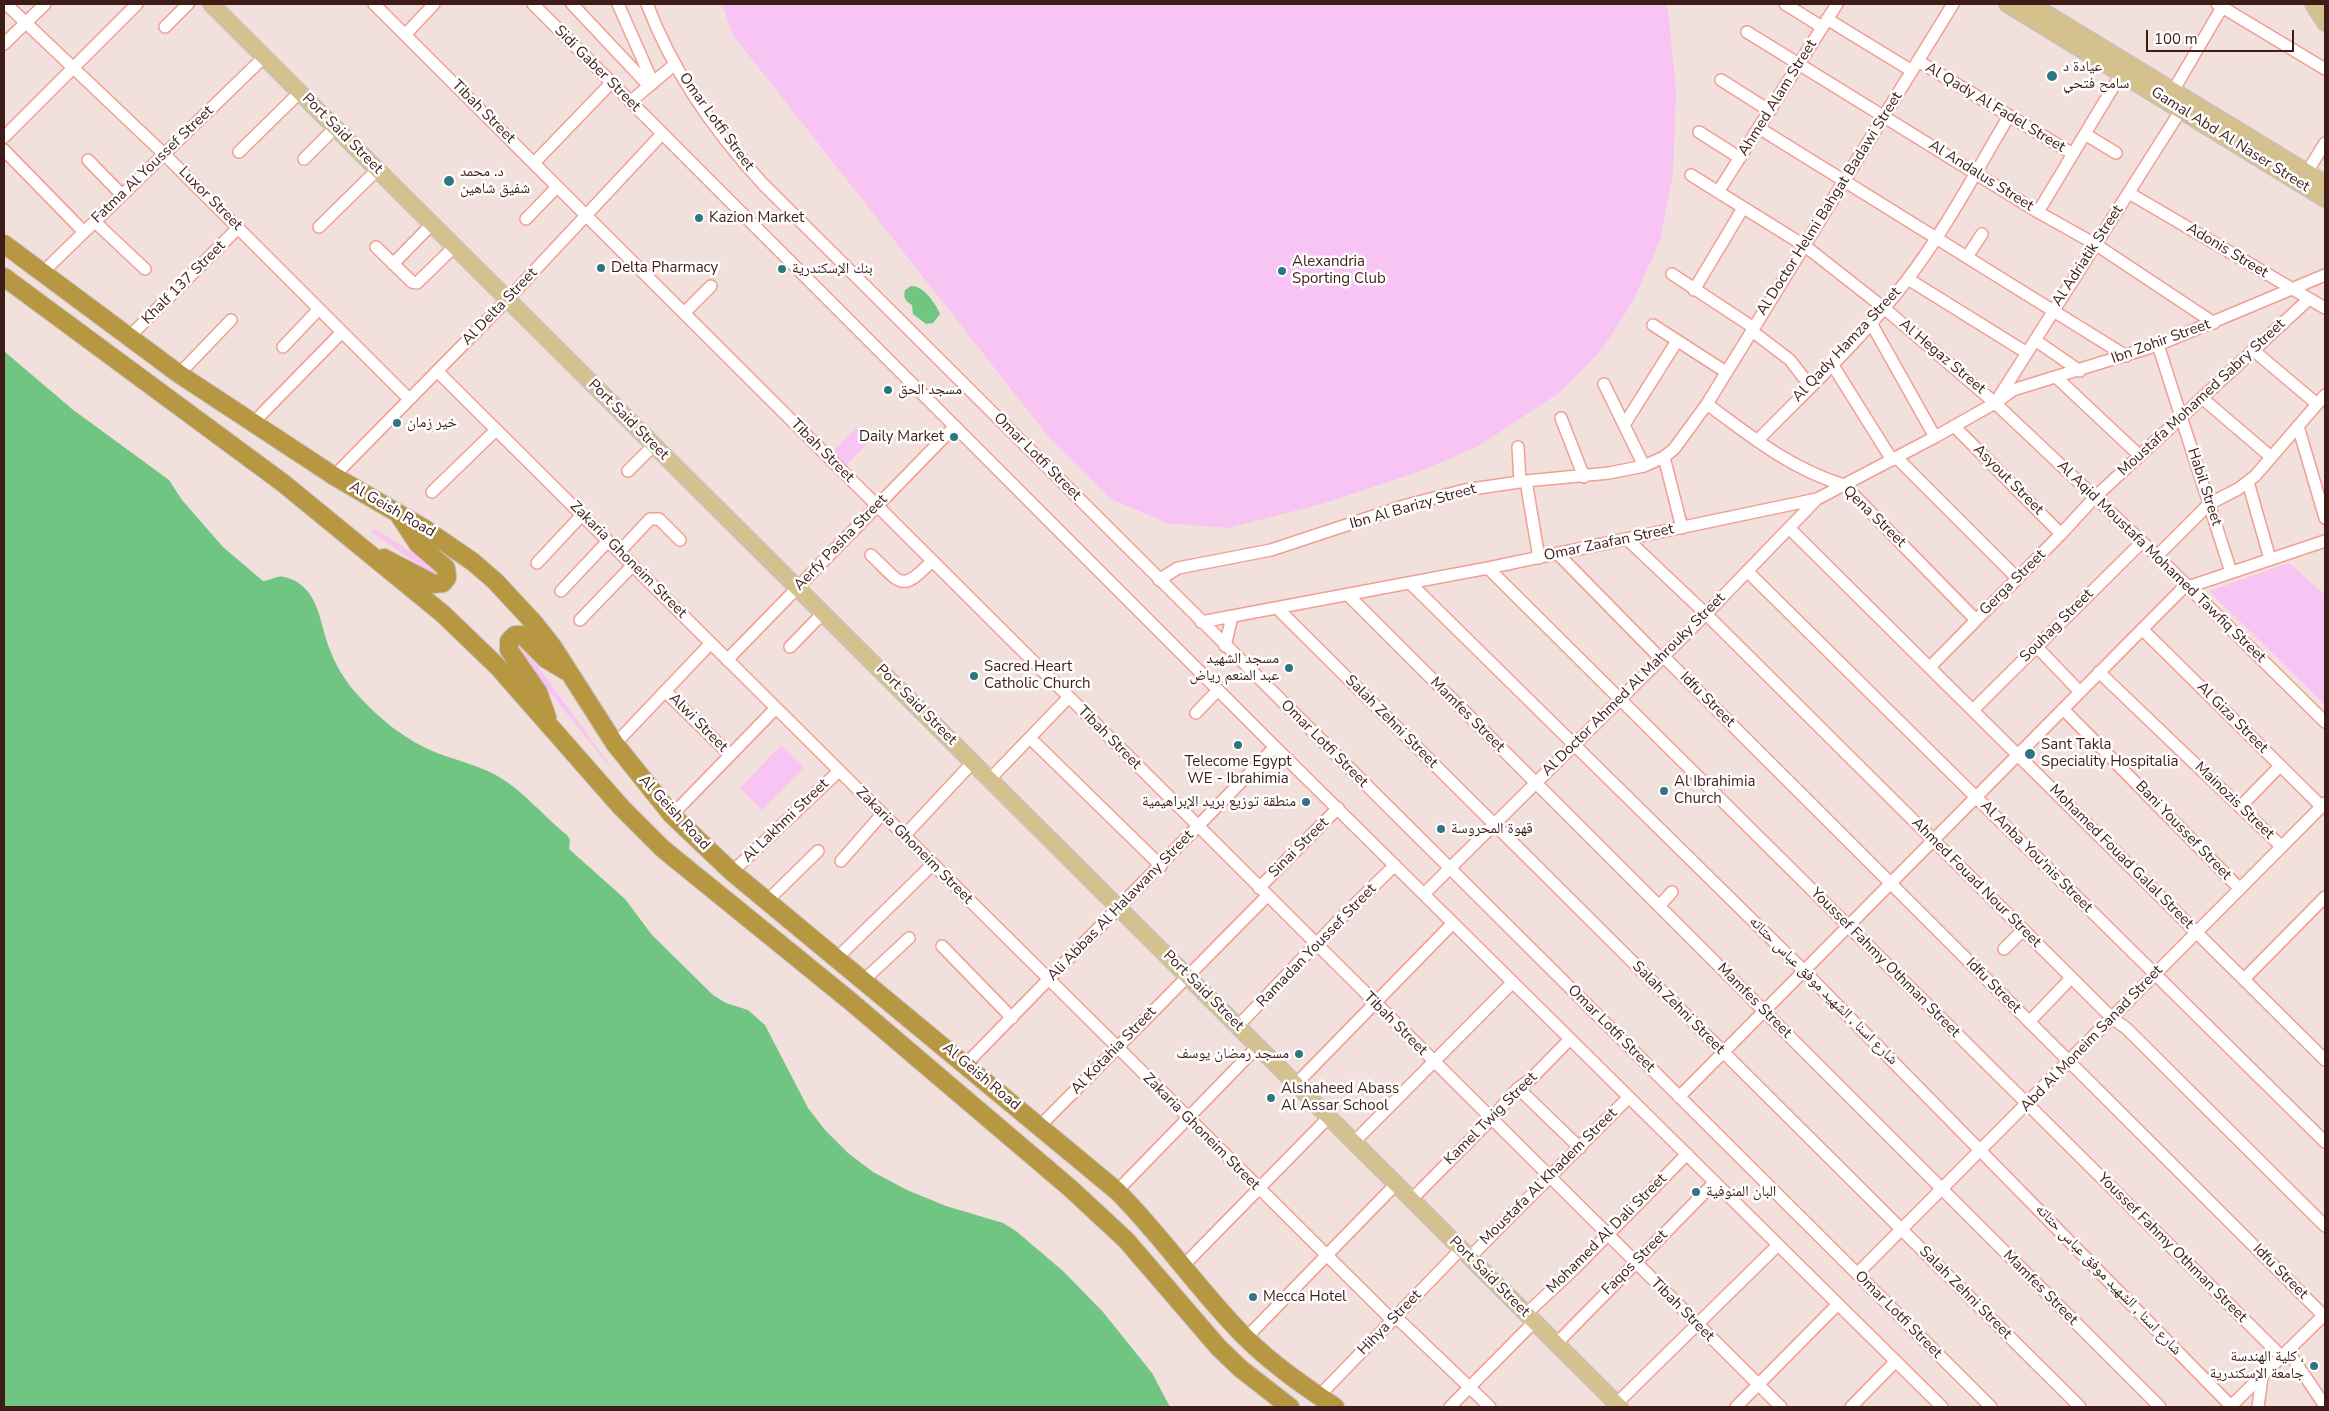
<!DOCTYPE html>
<html>
<head>
<meta charset="utf-8">
<style>
	body { margin:0 }
	#map { position:relative; width:2329px; height:1411px; overflow:hidden; background:#f2e0dd; font-family:"Nunito Sans",sans-serif }
	canvas { display:block }
	.frame { position:absolute; inset:0; border:5px solid #3e1d19; pointer-events:none }
	.scale { position:absolute; left:2146px; top:30px; width:148px; height:22px; box-sizing:border-box; border:2px solid #3e1d19; border-top:0; padding-left:6px; font-size:15px; line-height:18px; white-space:nowrap; color:#3e1d19; -webkit-text-stroke:4px #fff; paint-order:stroke }
</style>
</head>
<body>
<div id="map">
<canvas width="2329" height="1411"></canvas>
<div class="frame"></div>
<div class="scale">100 m</div>
</div>
<script>
const ctx = document.querySelector('canvas').getContext('2d');
ctx.lineJoin = 'round';
function fillPath(path, color) { ctx.fillStyle = color; ctx.fill(path, 'evenodd'); }
function trace(path, color, width, dash) { ctx.strokeStyle = color; ctx.lineWidth = width; ctx.lineCap = dash ? 'butt' : 'round'; ctx.setLineDash(dash || []); ctx.stroke(path); }
function drawText(font, color, halo, rows, align = 'center') {
  ctx.font = font + ' "Nunito Sans","Noto Naskh Arabic",sans-serif'; ctx.lineWidth = 5; ctx.setLineDash([]); ctx.textBaseline = 'middle'; ctx.strokeStyle = halo; ctx.fillStyle = color; for (const [text, x, y, turn = 0] of rows) {
    ctx.save(); ctx.translate(x, y); ctx.rotate((+turn || 0) * Math.PI / 180); ctx.textAlign = isNaN(turn) ? turn : align; if (halo) ctx.strokeText(text, 0, 0); ctx.fillText(text, 0, 0); ctx.restore();
  }
}
const green = new Path2D(`
	M722 4H1665L1668 11 1676 90 1673 173 1660 241 1633 301 1603 348 1559 393 1477 447 1418 472 1325 503 1228 528 1167 523 1111 499 1051 440 733 35Z
	M856 428 870 441 844 467 830 454Z
	M374 528 436 568 437 574H432L371 532Z
	M2289 563 2325 595V705L2209 591Z
	M517 645H521L524 647 619 778 517 652Z
	M781 745 804 767 762 810 740 788Z`);
const water = new Path2D(`
	M911 286C923 285 936 304 940 314L933 323 926 324 913 314 912 305C905 301 903 297 905 290Z
	M4 351 72 409 169 480 182 500 223 547 263 581C271 581 276 575 284 577 320 585 319 624 330 650 336 666 345 680 355 692 378 718 405 740 437 753 456 760 476 765 494 774 522 789 542 815 567 835L570 840 569 849 625 899 652 935 713 995 726 1003 748 1010 765 1025 808 1108 825 1130 848 1153 873 1172 907 1190 946 1206 1003 1223 1016 1231 1063 1271 1103 1312 1152 1373 1170 1407H4Z`);
const minor = new Path2D(`
	M6 4 164 154 409 399
	M374 4 1781 1407
	M533 4 1275 747 1942 1407
	M572 4 649 86
	M618 4 653 83
	M647 4C672 70 715 132 763 184L1991 1407
	M1785 4 1822 27
	M2217 4 2325 69
	M1827 19 1912 71
	M165 27 188 4
	M1747 32 2038 212 2095 244 2214 323
	M405 35 434 4
	M4 44 45 4
	M1918 61 2073 154
	M1721 80 1770 111
	M2173 91 2224 4
	M630 102 675 64
	M1759 128 2126 356
	M1699 132 1740 158
	M2085 134 2116 153
	M4 137 137 4
	M4 150 84 232
	M239 152 300 92
	M304 159 335 128
	M88 160 122 195
	M534 163 611 83
	M2307 172 2325 143
	M1691 175 1805 246 1884 308 1995 403 2157 556 2325 722
	M1718 192 1837 4
	M2129 193 2325 308
	M2038 212 2121 74
	M526 219 557 187
	M95 222 145 269
	M319 227 377 170
	M376 247 412 282 417 283 454 247
	M1967 257 1982 234
	M393 264 432 224
	M42 273 264 57
	M1672 274 1754 328
	M1908 279 2027 353
	M1694 290 1743 208
	M684 313 711 286
	M1871 323 1935 437
	M1653 325 1726 372
	M1752 331 1790 360 1810 386
	M129 337 238 228
	M2035 340 2080 371
	M2158 345 2231 572
	M283 347 319 309
	M2253 350 2317 404
	M1832 364 1892 460
	M437 371 1393 1321
	M179 374 231 320
	M2057 378 2140 456
	M1604 384 1644 466
	M1999 397 2181 110
	M2202 398 2271 457
	M1707 404C1750 436 1791 469 1844 485L1976 620
	M1561 418 1584 477
	M252 424 342 332
	M1624 425 1677 341
	M1954 426 2061 534
	M2298 426 2325 518
	M1757 441C1808 389 1863 338 1907 280 1946 229 1976 171 2009 116
	M1518 447 1520 482
	M1664 457 1682 528
	M1896 457 2017 578
	M628 471 654 445
	M334 476 507 300 662 134
	M1526 481 1539 558
	M2248 482 2270 559
	M432 492 496 430
	M1789 528 2325 1060
	M1628 540 1706 614 2112 1018 2126 1028 2325 1226
	M619 552 650 519H659L680 540
	M1558 554 1661 659
	M871 555C901 583 900 594 932 561
	M2157 556 2209 504 2238 489 2255 476 2325 395
	M537 563 582 515
	M1488 568 2282 1357
	M1747 571 2325 1142
	M1159 580 1178 568 1271 550 1407 505 1465 490 1526 481 1609 473 1644 466 1664 457 1674 449 1707 404 1953 4
	M1410 583 1804 971 2231 1406
	M2188 587 2325 541
	M561 591 608 541
	M1348 595 2160 1407
	M1277 608 2080 1407
	M580 620 633 565
	M1201 622 1488 568 1817 499 1935 437 1995 403 2013 390 2158 345 2325 275
	M2142 629 2322 807
	M1225 646 1232 617
	M790 647 823 613
	M2037 647 2080 692
	M1663 656 2324 1316
	M727 660 955 426
	M1930 667 2061 534 2095 497 2309 299
	M2099 672 2282 847
	M665 691 730 755
	M2063 709 2240 889
	M1973 710 2142 542
	M1196 713 1218 690
	M1030 738 1161 866
	M615 744 711 643
	M990 779 1068 698
	M2240 807 2280 766
	M672 815 776 708
	M904 836 973 762
	M841 861 882 814
	M732 872 839 771
	M1259 888 1338 808
	M1424 894 1706 614 1817 499
	M767 901 818 851
	M1659 906 1672 892
	M942 946 1012 1018
	M2004 949 2023 930
	M837 958 933 864
	M2244 979 2325 897
	M864 980 909 938
	M2029 1022 2071 978
	M1238 1026 1336 923 1395 865
	M966 1064 1275 747
	M1296 1084 1453 923
	M1518 1088 1580 1148
	M1679 1097 2186 585
	M1040 1126 1267 896
	M1354 1142 1513 982
	M1117 1191 1258 1046
	M1412 1199 1491 1119 1518 1088 1530 1080 1570 1039
	M1470 1257 1629 1097
	M1183 1266 1329 1117
	M1857 1274 2325 803
	M1526 1314 1575 1268 1687 1154
	M1396 1317 1490 1407
	M1246 1338 1396 1184
	M1556 1344 1715 1182
	M2288 1351 2325 1406
	M1319 1396 1461 1249
	M1450 1407 1534 1322
	M1613 1407 1778 1245
	M1736 1407 1838 1304
	M1851 1407 1896 1361
	M2230 1407 2325 1314
	M2258 1407 2262 1377`);
const major = new Path2D(`
	M211 4 1620 1407
	M2007 4 2325 199
	M2031 4 2325 183
	M2313 4 2325 23`);
const highway = new Path2D(`
	M4 244 179 374 334 476 425 529 473 562 495 581 535 624 553 647 615 744 672 815 732 872 1117 1191C1163 1237 1199 1291 1245 1337 1272 1364 1304 1386 1335 1407
	M4 277 283 483 443 614 498 667 621 807 663 849 849 1000 1070 1188 1126 1240 1219 1348 1241 1369 1290 1407
	M384 558 434 584 443 583 447 578 446 568 418 544 399 515
	M547 717 538 692 509 650V641L515 635H522L546 659 566 671`);
const markers = [
	[2052,76,6,"#2e7681"],
	[449,181,6,"#2e7681"],
	[699,218,5,"#2e7681"],
	[601,268,5,"#2e7681"],
	[782,269,5,"#2e7681"],
	[1282,271,5,"#2e7681"],
	[888,390,5,"#2e7681"],
	[397,423,5,"#2e7681"],
	[954,437,5,"#2e7681"],
	[1289,668,5,"#2e7681"],
	[974,676,5,"#2e7681"],
	[1238,745,5,"#2e7681"],
	[2030,754,6,"#2e7681"],
	[1664,791,5,"#2e7681"],
	[1306,802,5,"#2e7681"],
	[1441,829,5,"#2e7681"],
	[1299,1054,5,"#2e7681"],
	[1271,1098,5,"#2e7681"],
	[1696,1192,5,"#2e7681"],
	[1253,1297,5,"#2e7681"],
	[2314,1366,5,"#2e7681"]
];
const poiNames = [
	["عيادة د",2063,67],
	["سامح فتحي",2063,84],
	["د. محمد",460,172],
	["شفيق شاهين",460,189],
	["Kazion Market",709,218],
	["Alexandria",1292,262],
	["Sporting Club",1292,279],
	["Delta Pharmacy",611,268],
	["بنك الإسكندرية",792,269],
	["مسجد الحق",898,390],
	["خير زمان",407,423],
	["Daily Market",944,437,"right"],
	["مسجد الشهيد",1279,659,"right"],
	["عبد المنعم رياض",1279,676,"right"],
	["Sacred Heart",984,667],
	["Catholic Church",984,684],
	["Sant Takla",2041,745],
	["Speciality Hospitalia",2041,762],
	["Telecome Egypt",1238,762,"center"],
	["WE - Ibrahimia",1238,779,"center"],
	["Al Ibrahimia",1674,782],
	["Church",1674,799],
	["منطقة توزيع بريد الإبراهيمية",1296,802,"right"],
	["قهوة المحروسة",1451,829],
	["مسجد رمضان يوسف",1289,1054,"right"],
	["Alshaheed Abass",1281,1089],
	["Al Assar School",1281,1106],
	["البان المنوفية",1706,1192],
	["Mecca Hotel",1263,1297],
	["كلية الهندسة ،",2304,1357,"right"],
	["جامعة الإسكندرية",2304,1374,"right"]
];
const streetNames = [
	["Sidi Gaber Street",597,69,45],
	["Ahmed Alam Street",1778,98,-58],
	["Al Qady Al Fadel Street",1995,108,31],
	["Tibah Street",483,112,45],
	["Omar Lotfi Street",716,122,54],
	["Port Said Street",342,134,45],
	["Gamal Abd Al Naser Street",2230,140,32],
	["Fatma Al Youssef Street",153,165,-44],
	["Al Andalus Street",1981,176,32],
	["Luxor Street",210,199,45],
	["Al Doctor Helmi Bahgat Badawi Street",1830,204,-58],
	["Adonis Street",2227,251,31],
	["Al Adriatik Street",2088,256,-57],
	["Khalf 137 Street",184,283,-45],
	["Al Delta Street",500,307,-46],
	["Ibn Zohir Street",2161,342,-20],
	["Al Qady Hamza Street",1847,345,-47],
	["Al Hegaz Street",1942,357,40],
	["Moustafa Mohamed Sabry Street",2202,398,-43],
	["Port Said Street",628,420,45],
	["Tibah Street",822,451,45],
	["Omar Lotfi Street",1037,457,45],
	["Asyout Street",2008,480,45],
	["Habil Street",2204,487,72],
	["Ibn Al Barizy Street",1413,507,-16],
	["Al Geish Road",392,510,30],
	["Qena Street",1874,517,44],
	["Aerfy Pasha Street",841,543,-46],
	["Omar Zaafan Street",1609,543,-12],
	["Zakaria Ghoneim Street",628,560,45],
	["Al Aqid Moustafa Mohamed Tawfiq Street",2161,562,44],
	["Gerga Street",2013,583,-45],
	["Souhag Street",2057,626,-45],
	["Al Doctor Ahmed Al Mahrouky Street",1634,685,-45],
	["Idfu Street",1707,700,45],
	["Port Said Street",916,705,45],
	["Mamfes Street",1467,715,45],
	["Al Giza Street",2232,718,45],
	["Salah Zehni Street",1391,722,45],
	["Alwi Street",698,723,45],
	["Tibah Street",1109,738,45],
	["Omar Lotfi Street",1324,744,45],
	["Mainozis Street",2234,801,44],
	["Al Geish Road",674,813,47],
	["Al Lakhmi Street",786,821,-44],
	["Bani Youssef Street",2183,831,46],
	["Zakaria Ghoneim Street",914,846,45],
	["Sinai Street",1299,848,-45],
	["Al Anba You'nis Street",2036,857,45],
	["Mohamed Fouad Galal Street",2121,857,45],
	["Ahmed Fouad Nour Street",1976,883,45],
	["Ali Abbas Al Halawany Street",1121,906,-46],
	["Ramadan Youssef Street",1317,946,-46],
	["Youssef Fahmy Othman Street",1885,963,45],
	["Idfu Street",1993,986,45],
	["Port Said Street",1203,991,45],
	["شارع اسنا , الشهيد موفق عباس حتاته",1823,991,45],
	["Mamfes Street",1754,1001,45],
	["Salah Zehni Street",1678,1008,45],
	["Tibah Street",1395,1024,45],
	["Omar Lotfi Street",1611,1029,45],
	["Abd Al Moneim Sanad Street",2092,1039,-46],
	["Al Kotahia Street",1114,1051,-46],
	["Al Geish Road",981,1077,40],
	["Kamel Twig Street",1491,1119,-45],
	["Zakaria Ghoneim Street",1201,1132,45],
	["Moustafa Al Khadem Street",1549,1177,-45],
	["Mohamed Al Dali Street",1607,1234,-45],
	["Youssef Fahmy Othman Street",2172,1248,45],
	["Faqos Street",1635,1263,-45],
	["Idfu Street",2280,1272,45],
	["Port Said Street",1489,1277,45],
	["شارع اسنا , الشهيد موفق عباس حتاته",2108,1280,46],
	["Mamfes Street",2040,1288,45],
	["Salah Zehni Street",1965,1293,45],
	["Tibah Street",1682,1310,45],
	["Omar Lotfi Street",1898,1315,45],
	["Hihya Street",1390,1323,-46]
];
fillPath(green, '#f7c4f3');
fillPath(water, '#71c582');
trace(minor, '#f39e92', 14);
trace(major, '#c9c0bf', 18);
trace(highway, '#c9c0bf', 20);
trace(minor, '#fff', 11);
trace(major, '#d4c18d', 15);
trace(highway, '#b79741', 18);
for (const [x, y, r, color] of markers) { const dot = new Path2D(); dot.arc(x, y, r, 0, 2 * Math.PI); ctx.fillStyle = color; ctx.fill(dot); trace(dot, '#fff', 2); }
drawText('15px', '#3e1d19', '#fff', poiNames, 'left');
drawText('15px', '#3e1d19', '#fff', streetNames);
</script>
</body>
</html>
